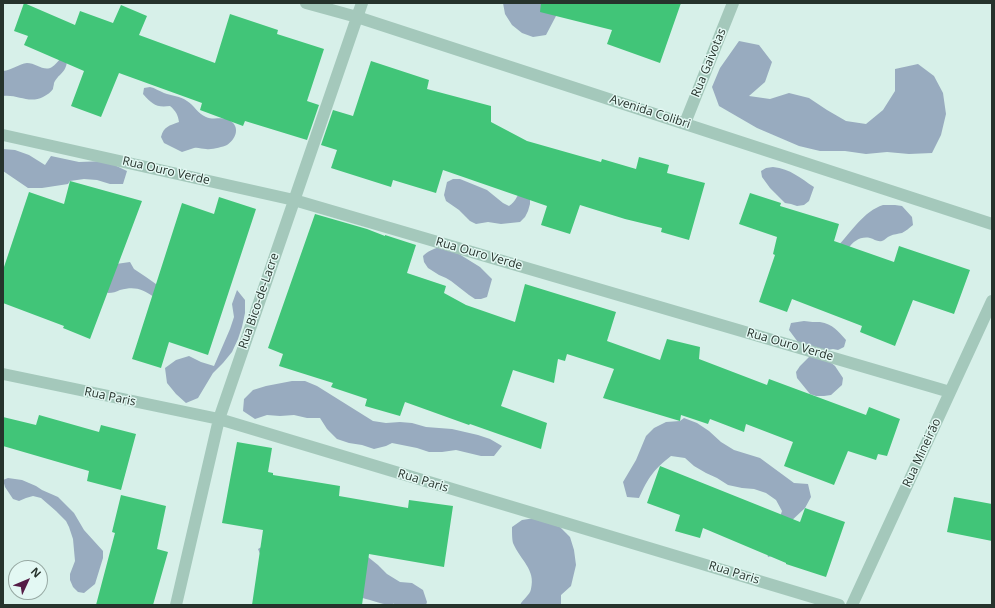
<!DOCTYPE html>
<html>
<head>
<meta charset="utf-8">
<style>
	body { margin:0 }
	#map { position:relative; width:995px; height:608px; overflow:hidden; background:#d7f0e9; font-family:"Open Sans",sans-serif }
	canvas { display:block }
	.frame { position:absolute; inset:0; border:4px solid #26332c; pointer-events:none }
	.north { position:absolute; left:8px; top:560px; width:40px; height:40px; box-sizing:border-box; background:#e3f8f3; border:1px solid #97a9a3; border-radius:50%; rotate:46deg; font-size:11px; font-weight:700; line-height:16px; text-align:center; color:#26332c }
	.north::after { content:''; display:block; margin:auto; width:14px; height:18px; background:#541c46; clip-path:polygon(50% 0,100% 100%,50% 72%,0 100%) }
</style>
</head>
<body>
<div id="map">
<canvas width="995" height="608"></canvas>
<div class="frame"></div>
<div class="north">N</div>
</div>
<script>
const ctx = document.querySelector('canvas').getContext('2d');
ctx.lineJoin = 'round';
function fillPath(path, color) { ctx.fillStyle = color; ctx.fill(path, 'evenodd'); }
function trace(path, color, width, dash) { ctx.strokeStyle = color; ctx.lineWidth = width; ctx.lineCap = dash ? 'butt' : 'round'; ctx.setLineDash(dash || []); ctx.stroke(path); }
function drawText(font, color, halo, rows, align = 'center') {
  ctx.font = font + ' "Open Sans",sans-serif'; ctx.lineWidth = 3; ctx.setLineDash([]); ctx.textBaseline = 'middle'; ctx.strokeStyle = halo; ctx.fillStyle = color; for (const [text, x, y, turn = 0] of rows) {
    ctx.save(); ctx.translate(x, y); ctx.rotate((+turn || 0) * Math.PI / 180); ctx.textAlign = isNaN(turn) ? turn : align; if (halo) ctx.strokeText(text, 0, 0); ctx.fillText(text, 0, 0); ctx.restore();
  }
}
const green = new Path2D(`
	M503 3H557L556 16 546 35 533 37 522 33 512 25 505 14Z
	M739 41 759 45 772 62 765 82 749 96 770 99 789 93 809 98 827 110 846 121 866 124 883 110 895 91V69L918 64 934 76 943 93 946 114 941 135 932 153 909 154 887 152 866 154 845 151H820L799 146 757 128 719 106 712 87 720 68Z
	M61 58 67 62C65 74 59 73 54 83 54 85 53 87 53 89 51 92 47 95 43 97 29 104 17 94 3 96V71C12 70 19 64 27 63 36 63 44 72 52 67 55 65 58 61 61 58Z
	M150 87C155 88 159 91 164 93 172 96 180 96 187 101 194 105 198 114 206 117 214 121 225 115 232 122 240 129 235 140 227 145 222 147 212 150 206 149 202 149 198 147 194 148 190 149 186 151 182 152L164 143 161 137C164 126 169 126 179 122 178 115 176 111 170 106 156 108 152 104 143 94L144 88Z
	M3 149 15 150 29 155 45 165 51 156 79 162 106 161 127 171 123 184H110L97 180 84 179 70 181 68 184 42 188H28L3 171Z
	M773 167C791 169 800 178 814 187L809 201 804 205 797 206 791 204 785 203 770 188 762 177 761 171 766 168Z
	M453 179H460L487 190 503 203 509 206C516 201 516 197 521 191L530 197V204L528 211 525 217 520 222 501 224 488 222 476 224 470 221 459 210 446 201 444 195 447 182Z
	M883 205H895L902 206 912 217 913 225C909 228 906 231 902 233 898 234 894 234 890 236 887 237 885 240 882 241 877 242 874 239 870 238 861 236 853 241 848 249L838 246C851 232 864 211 883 205Z
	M440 247 459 254 480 267 492 279 487 297 481 299H475L469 295 451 281 446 278 439 275 428 268 424 262 423 256C428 251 433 249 440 247Z
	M130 262 134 269 146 277 163 289 154 297C142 289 135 286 120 290 116 292 113 293 108 293L104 290 116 264Z
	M237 290 245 300V313L242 327 238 339 232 352 223 363 213 373 198 398 186 403 176 394 167 383 165 368 176 360 189 356 201 362 214 366 230 329 234 317 232 304Z
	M804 321C810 322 815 322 820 322 833 324 838 331 846 340L844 347 838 350 833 349 821 351 829 361 835 366 843 378 842 385 831 395 824 396H816L810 394 797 378 796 372 800 366 809 357 789 330 791 323Z
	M292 381H305L317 386 373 421 386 423 400 422 412 423 426 427 452 429 478 435 490 439 502 446 494 456H481L456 450 442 452H429L417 448 392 443 386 446 374 449 362 445 349 443 337 439 327 429 320 418H307L294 415 280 416 267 415 255 419 243 411 244 399 253 390 266 386Z
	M684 418 697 423 709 431 721 442 734 450 760 458 794 483 808 484 811 497 805 508 788 524 785 552 768 557 765 544 778 523 782 511 776 500 766 493 754 489 742 488 728 485 717 478 706 473 694 466 685 458 671 456C654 469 648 478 639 498L627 497 623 482 636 460 646 436 654 428 666 422 680 421Z
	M8 478 22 480 36 486 42 490 58 497 74 513 84 530 103 551V558L95 584 84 593 78 592 73 587 70 580V574L75 561 73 539 69 527 66 521 56 511 41 498 33 496 26 498 19 501 13 499 5 487 3 480Z
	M535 518 560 527 570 537 574 550 576 565 571 586 561 595V605H520C523 599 530 595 531 589 536 569 520 560 513 543 512 539 512 532 512 527L522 520Z
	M270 542 368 557 378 565 387 574 400 582 412 583 423 590 427 602 426 605H394L393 603V605C384 605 374 601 366 599 331 589 297 574 263 561L258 549Z`);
const building = new Path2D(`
	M24 3 75 25 80 11 113 23 121 5 147 16 139 35 215 63 230 14 278 30 277 34 324 49 307 101 319 105 307 140 245 121 243 126 200 110 202 103 119 73 101 117 71 106 84 71 24 45 28 36 14 31Z
	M541 3H681L660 63 607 44 612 30 540 12Z
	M371 61 429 80 427 89 491 106V122L527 141 601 162 602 159 636 169 639 157 669 165 667 173 705 183 689 240 661 232 662 228 625 219 580 205 570 234 541 225 547 206 443 170 436 193 393 180 391 187 331 168 337 150 321 145 333 110 353 116Z
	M70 181 142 201 90 339 63 328 64 326 3 303V270L29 192 64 204Z
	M750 193 781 203 780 206 839 224 834 241 894 262 899 246 970 270 954 314 913 300 895 346 860 332 862 326 792 299 787 312 759 302 775 255 773 254 777 237 739 224Z
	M219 197 256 209 208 355 169 342 161 368 132 359 182 203 214 214Z
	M315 214 367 229 385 236V235L416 245 407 273 446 286 444 293 466 305 515 322 525 284 616 312 607 341 660 360 667 339 700 347 699 359 767 385 769 379 866 415 869 407 900 419 887 456 878 454 876 460 848 451 834 485 784 466 793 442 746 424 744 432 710 419 708 424 681 415 680 421 603 398 614 369 567 354 565 361 558 359 554 383 513 370 501 406 547 423 541 449 470 424 469 425 405 402 400 416 365 406 367 399 331 387 333 383 279 366 283 354 268 348Z
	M39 415 99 432 101 425 136 434 121 490 87 481 89 471 3 446V417L36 425Z
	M237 442 272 448 268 472 273 473V475L340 486 339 496 408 508 409 500 453 506 444 567 369 554 362 605H252L263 530 222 523Z
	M660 466 800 522 805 508 845 522 826 577 786 564V563L703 528 700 538 675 531 680 515 647 503Z
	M121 495 166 506 157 549 168 552 153 605H96L115 533 112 532Z
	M954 497 992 504V541L947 532Z`);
const minor = new Path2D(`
	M306 3 357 17 992 224
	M685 123 733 3
	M3 135 294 200 950 392
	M3 374 219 419 839 605
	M176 605 219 419 362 3
	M852 605 992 301`);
const streetNames = [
	["Rua Gaivotas",709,63,-68],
	["Avenida Colibri",650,112,18],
	["Rua Ouro Verde",166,171,13],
	["Rua Ouro Verde",479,254,16],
	["Rua Bico-de-Lacre",259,301,-71],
	["Rua Ouro Verde",790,345,16],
	["Rua Paris",110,397,12],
	["Rua Mineirão",922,453,-65],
	["Rua Paris",423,481,17],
	["Rua Paris",734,573,17]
];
fillPath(green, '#98abbf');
fillPath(building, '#41c578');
trace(minor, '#a4c8bb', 12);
drawText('12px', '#26332c', '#e3f8f3', streetNames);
</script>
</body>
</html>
